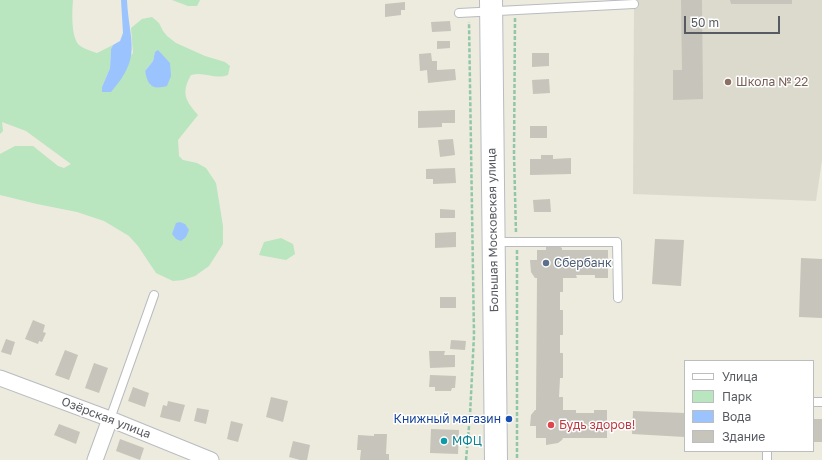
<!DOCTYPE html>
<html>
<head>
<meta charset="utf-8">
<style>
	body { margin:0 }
	#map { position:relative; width:822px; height:460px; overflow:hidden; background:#ecebde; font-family:"Golos Text",sans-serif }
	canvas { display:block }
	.legend { position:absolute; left:684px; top:360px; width:130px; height:92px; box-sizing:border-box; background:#fff; border:1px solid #bcbdbf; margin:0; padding:5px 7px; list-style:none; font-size:12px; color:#575a60 }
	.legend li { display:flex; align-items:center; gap:8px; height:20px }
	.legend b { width:20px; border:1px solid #bcbdbf }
	.scale { position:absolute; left:684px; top:16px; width:96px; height:18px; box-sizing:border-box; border:2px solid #575a60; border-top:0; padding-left:5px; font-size:12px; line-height:14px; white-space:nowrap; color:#575a60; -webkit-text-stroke:3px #fff; paint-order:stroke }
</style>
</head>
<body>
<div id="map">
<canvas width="822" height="460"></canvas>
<ul class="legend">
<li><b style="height:5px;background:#fff"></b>Улица</li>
<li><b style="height:11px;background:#b9e5bf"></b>Парк</li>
<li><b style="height:11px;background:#9bc4ff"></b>Вода</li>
<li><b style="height:11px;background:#c6c4bb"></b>Здание</li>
</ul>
<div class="scale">50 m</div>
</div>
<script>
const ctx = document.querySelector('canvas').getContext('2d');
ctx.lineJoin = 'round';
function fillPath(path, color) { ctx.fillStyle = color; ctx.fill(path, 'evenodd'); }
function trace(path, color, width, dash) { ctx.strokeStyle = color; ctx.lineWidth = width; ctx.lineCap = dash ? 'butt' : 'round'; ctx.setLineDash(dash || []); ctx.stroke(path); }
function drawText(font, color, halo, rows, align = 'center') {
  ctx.font = font + ' "Golos Text",sans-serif'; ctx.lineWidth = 3; ctx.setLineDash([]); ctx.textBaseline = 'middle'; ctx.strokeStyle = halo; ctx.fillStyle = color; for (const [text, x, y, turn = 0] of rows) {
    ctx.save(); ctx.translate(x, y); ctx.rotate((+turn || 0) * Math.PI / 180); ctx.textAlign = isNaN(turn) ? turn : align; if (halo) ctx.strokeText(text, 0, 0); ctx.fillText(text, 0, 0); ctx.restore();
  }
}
const education = new Path2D(`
	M634 0H822V160L816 201 633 194Z`);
const green = new Path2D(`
	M0 0H73C72 11 71 37 79 45 84 49 91 51 97 53L113 45 111 49 110 68 102 87 133 53 131 28 142 19 152 17 159 23 163 31 167 36 176 43 205 56 225 62 230 66 228 75C214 80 205 71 191 75 181 93 185 100 198 115L178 140 179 156 183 160 197 163 206 168 216 183 223 226V244L209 266 195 276 183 280 173 281 156 273 138 246 129 236 104 221 77 212 37 204 0 195V154L15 146H33L58 166 64 168 71 164 26 131 2 122 3 131 0 134ZM155 52 151 86 145 71 153 61Z
	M172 0H200L197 6H188Z
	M281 238 293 244 295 254 286 260 259 255 264 242Z`);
const water = new Path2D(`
	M121 0H127C129 42 143 56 111 92H102V87L110 68 111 49 113 45 120 41 123 33Z
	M158 50 170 63 171 76 167 86C152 90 148 86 145 71L153 61 155 52Z
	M180 222 185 224 189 230 186 237 181 241 176 239 172 234 176 223Z`);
const building = new Path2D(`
	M681 0H702L703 99 673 100V70H682Z
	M730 0H792V4H731Z
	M405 2V10H401V15L385 17V4Z
	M450 21 451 31 432 32 431 22Z
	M437 41H450V48L437 49Z
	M431 53 432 61H437V70L455 69 456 80 428 83 427 70 420 71 419 54Z
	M532 53H549V66L532 67Z
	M549 79 550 93 533 94 532 80Z
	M455 110V123H442V127L418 128V111Z
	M530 126H547V138H530Z
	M453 139 455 155 440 157 438 140Z
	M541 155H553V159L571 158V174L530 175V159H541Z
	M455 168 456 183 433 184V179H426V169Z
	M550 199 551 212H534L533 200Z
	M440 209 455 210V218H440Z
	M456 232V247L435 248V233Z
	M655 239 684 240 681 286 652 284Z
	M546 243 557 245 562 248V250H608V278H595V275H576L577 278H563V292H560V310H563V335H560V353H563V378H560L559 397H563V410H576V413H594V410H607V438H563L562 440 558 443 546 445V438H536V426H530L531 415 535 410H536L537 278H535L531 272 530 260H537V250H546Z
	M801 258 822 259V318L799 317Z
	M440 297H456V308H440Z
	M33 320 45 325 43 332 46 333 42 342 39 341 38 344 25 339Z
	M6 339 15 342 11 355 1 352Z
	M451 340 466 341 465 350 450 349Z
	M65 350 78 355 69 380 55 375Z
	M429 351H445L444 355H455V367L430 368Z
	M94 363 108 368 99 393 85 388Z
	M430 375 456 376 455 388H452L451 391H435V387H429Z
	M133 387 149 393 145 407 128 401Z
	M271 397 288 401 283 422 266 417Z
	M168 401 185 405 180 422 160 417 163 405 167 406Z
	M197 408 209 410 206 424 194 421Z
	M633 411 685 413V437L632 434Z
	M813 419H822V442H813Z
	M231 421 243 424 238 442 227 439Z
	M59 424 80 432 76 444 54 435Z
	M431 429 459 430 458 454 430 453Z
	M374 434H387L386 454H389V460H360L361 450H357L358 435 374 436Z
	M120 439 144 448 140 460 116 451Z
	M293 441 310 445 307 460H300L289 457Z`);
const path = new Path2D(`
	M515 18 514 154 516 233
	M517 250V460
	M466 460 470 415 474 335 469 22`);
const service = new Path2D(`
	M459 13 634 4
	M494 242H617L618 298
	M813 402H822
	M110 419 154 295
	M767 460V451`);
const minor = new Path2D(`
	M0 378 110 419 211 460
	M95 460 110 419`);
const secondary = new Path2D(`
	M491 0 496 460`);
const markers = [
	[728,82,4,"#8d6e63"],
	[546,263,4,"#5c6f8a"],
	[509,419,4,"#1a4fb4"],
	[551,425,4,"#e0444e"],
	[444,441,4,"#0f9aa8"]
];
const educationNames = [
	["Школа № 22",736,82]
];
const streetNames = [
	["Большая Московская улица",493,230,-91],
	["Озёрская улица",106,418,21]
];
const serviceNames = [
	["Сбербанк",554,263]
];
const transitNames = [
	["Книжный магазин",501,419]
];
const healthNames = [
	["Будь здоров!",559,425]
];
const cultureNames = [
	["МФЦ",452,441]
];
fillPath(education, '#dbdacd');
fillPath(green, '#b9e5bf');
fillPath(water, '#9bc4ff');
fillPath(building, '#c6c4bb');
trace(service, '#b9bbc1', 10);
trace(minor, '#b9bbc1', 17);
trace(secondary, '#b9bcc3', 24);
trace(path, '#91c6a8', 2.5, [4, 2]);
trace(service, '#fff', 8);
trace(minor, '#fff', 15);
trace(secondary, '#fff', 22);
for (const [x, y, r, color] of markers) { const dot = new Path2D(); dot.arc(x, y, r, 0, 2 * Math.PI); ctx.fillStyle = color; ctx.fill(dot); trace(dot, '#fff', 1.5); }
drawText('12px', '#785e54', '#fff', educationNames, 'left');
drawText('12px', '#575a60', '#fff', streetNames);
drawText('12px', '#4e5e75', '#fff', serviceNames, 'left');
drawText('12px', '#164399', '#fff', transitNames, 'right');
drawText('12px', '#be3a42', '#fff', healthNames, 'left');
drawText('12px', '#0d838f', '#fff', cultureNames, 'left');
</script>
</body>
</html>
